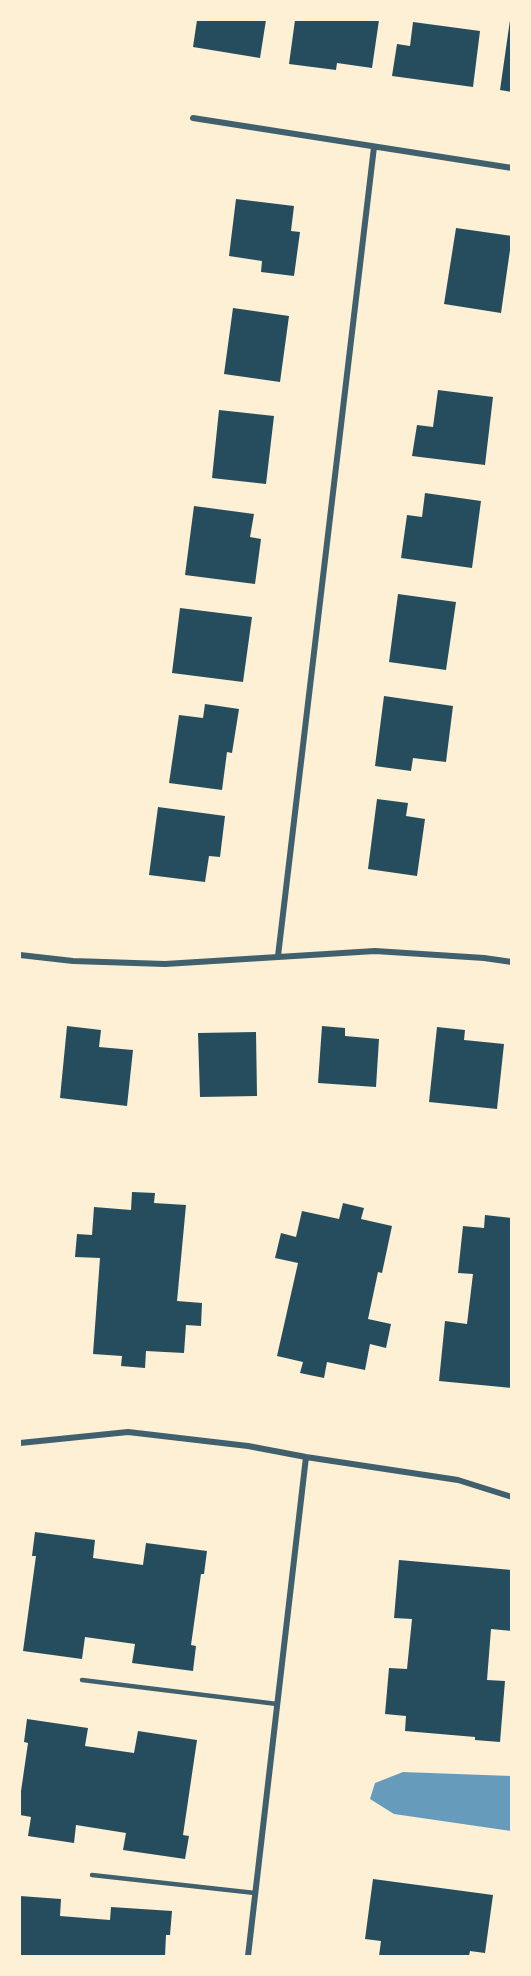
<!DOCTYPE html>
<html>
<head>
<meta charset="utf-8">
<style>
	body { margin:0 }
	#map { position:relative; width:531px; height:1976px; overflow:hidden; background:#fdf0d5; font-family:Inter,sans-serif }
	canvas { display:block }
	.frame { position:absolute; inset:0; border:21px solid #fdf0d5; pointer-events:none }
</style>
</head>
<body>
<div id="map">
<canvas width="531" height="1976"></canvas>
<div class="frame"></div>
</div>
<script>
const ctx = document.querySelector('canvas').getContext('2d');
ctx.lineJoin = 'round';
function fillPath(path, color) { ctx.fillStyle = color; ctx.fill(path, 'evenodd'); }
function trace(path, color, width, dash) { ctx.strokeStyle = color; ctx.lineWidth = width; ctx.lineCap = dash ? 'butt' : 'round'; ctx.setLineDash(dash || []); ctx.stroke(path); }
const water = new Path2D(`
	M403 1772 511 1776V1831L394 1814 370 1799 375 1783Z`);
const building = new Path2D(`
	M197 20H266L260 58 193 47Z
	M295 20H379L372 68 337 63 336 70 289 64Z
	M510 20H512V92L500 90Z
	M413 22 480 31 473 87 392 76 397 44 410 46Z
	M236 199 294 206 291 231 300 232 294 276 261 272 262 261 229 256Z
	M456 228 512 236 501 313 444 304Z
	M233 308 289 316 280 382 224 374Z
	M438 390 493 397 485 465 412 456 417 425 433 427Z
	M219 410 274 416 266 484 212 478Z
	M425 493 481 501 472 568 401 558 407 515 422 517Z
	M194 506 254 514 250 537 261 539 255 584 185 575Z
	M398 594 456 602 446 670 389 662Z
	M180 608 252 617 243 682 172 673Z
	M384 696 453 706 446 762 413 758 411 771 375 766Z
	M205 704 239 709 232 753 227 752 222 790 169 783 179 715 203 718Z
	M377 799 408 803 406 816 425 819 417 876 368 869Z
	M158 807 225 816 220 857 209 856 205 882 149 875Z
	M67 1026 101 1030 99 1047 133 1050 127 1106 60 1098Z
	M322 1026 345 1028V1036L379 1039 376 1087 318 1083Z
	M437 1027 465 1030 464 1040 504 1044 497 1109 429 1102Z
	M256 1032 257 1096 200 1097 198 1033Z
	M132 1192 155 1193 154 1203 186 1205 177 1301 202 1303 201 1326 186 1325 184 1353 146 1351 145 1368 121 1366 122 1356 93 1354 100 1258 75 1257 77 1234 92 1235 94 1207 131 1210Z
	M343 1203 364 1208 361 1219 392 1226 382 1273 378 1272 368 1319 391 1324 386 1348 370 1344 365 1370 327 1362 324 1378 300 1373 303 1362 277 1356 298 1263 275 1258 281 1233 296 1237 302 1211 339 1219Z
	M485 1215 512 1218V1388L439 1381 445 1321 467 1324 473 1274 458 1273 463 1226 484 1228Z
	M35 1532 95 1540 93 1558 143 1565 146 1543 207 1551 204 1574H201L191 1645 196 1646 193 1671 132 1663 135 1644 85 1637 82 1659 23 1651 36 1556H32Z
	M399 1560 512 1570V1631L491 1629 487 1680 505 1681 500 1742 475 1740V1737L405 1731 406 1716 385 1714 389 1668 407 1669 412 1619 394 1618Z
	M27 1719 88 1728 85 1746 134 1753 138 1731 197 1740 183 1835 189 1836 185 1859 123 1850 126 1833 76 1825 74 1843 28 1836 31 1817 20 1815V1798L28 1743 24 1742Z
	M373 1879 493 1895 485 1953 470 1951 469 1956H379L381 1941 365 1939Z
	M20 1896 61 1899 60 1916 110 1920 111 1907 172 1911 170 1935H166L165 1956H20Z`);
const service = new Path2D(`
	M82 1680 277 1704
	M92 1875 255 1893`);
const minor = new Path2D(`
	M193 118 512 168
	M20 955 73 961 165 964 375 951 484 958 512 962
	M278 956 374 147
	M20 1443 128 1432 248 1446 306 1457 458 1480 512 1497
	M248 1956 306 1457`);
fillPath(water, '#669bbc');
fillPath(building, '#264d5e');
trace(service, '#3f606c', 4.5);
trace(minor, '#3f606c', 6);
</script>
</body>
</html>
